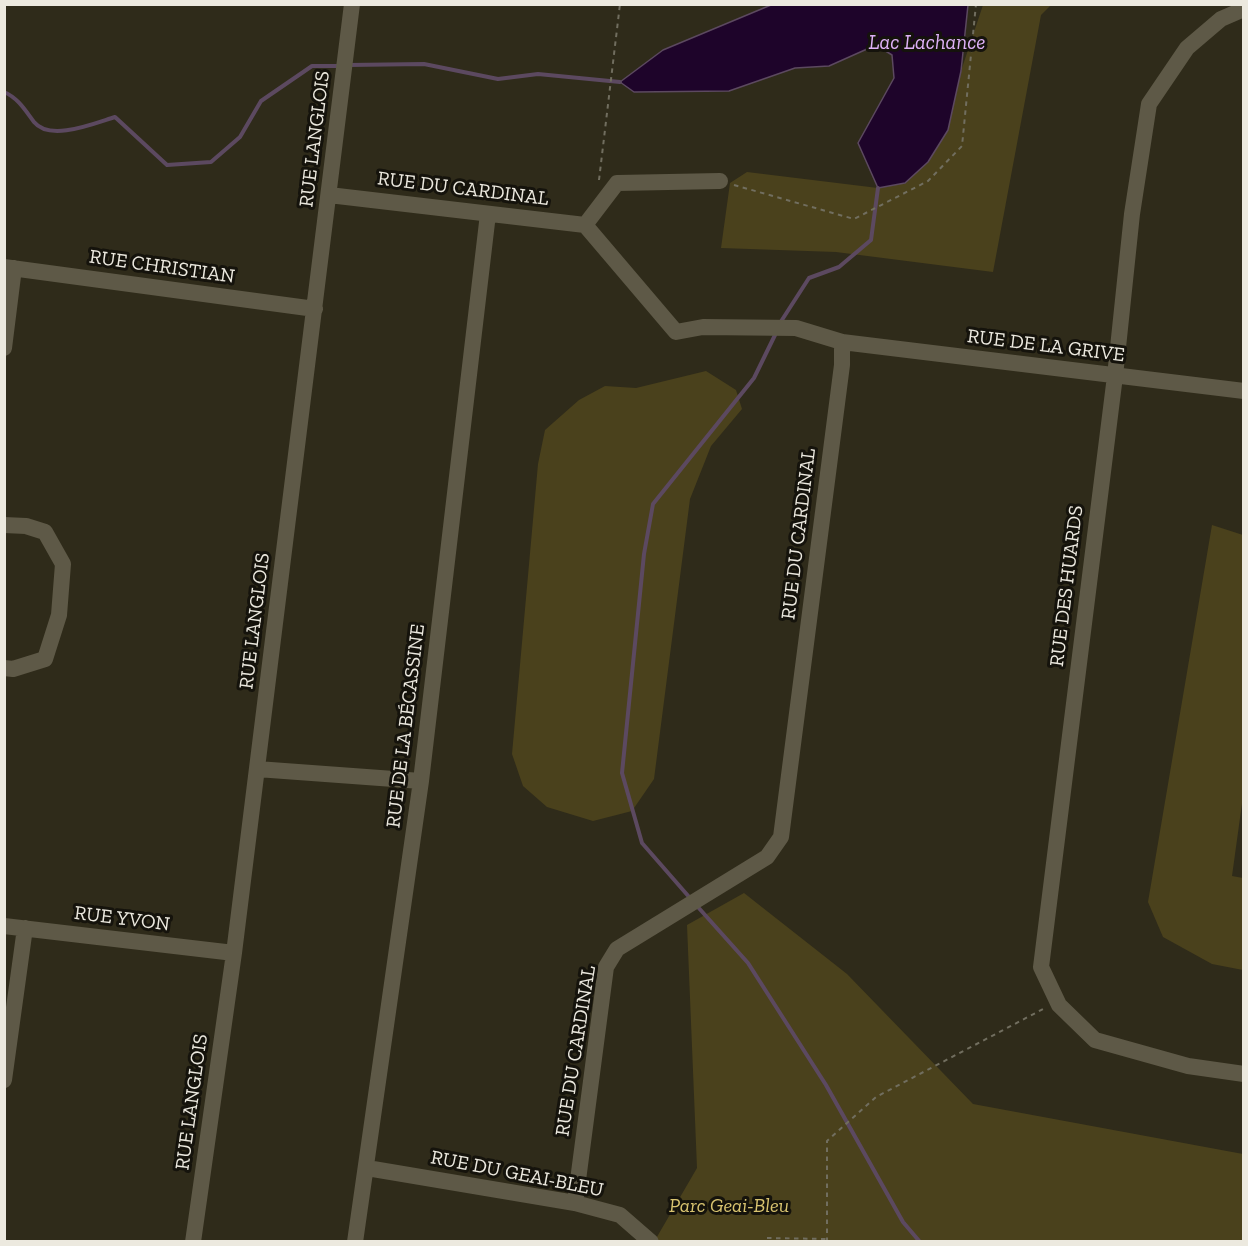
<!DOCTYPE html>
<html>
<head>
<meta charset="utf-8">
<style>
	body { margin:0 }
	#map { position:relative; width:1248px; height:1246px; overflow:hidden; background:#2f2b1a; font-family:"Zilla Slab",serif }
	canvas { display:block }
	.frame { position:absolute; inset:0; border:6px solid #ece9df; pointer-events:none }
</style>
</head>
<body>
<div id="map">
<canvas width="1248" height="1246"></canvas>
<div class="frame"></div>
</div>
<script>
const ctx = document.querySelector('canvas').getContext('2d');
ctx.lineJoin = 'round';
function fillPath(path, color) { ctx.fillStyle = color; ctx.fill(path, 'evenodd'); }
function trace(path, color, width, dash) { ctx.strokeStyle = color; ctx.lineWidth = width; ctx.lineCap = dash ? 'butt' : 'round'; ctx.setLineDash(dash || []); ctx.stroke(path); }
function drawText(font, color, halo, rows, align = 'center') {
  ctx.font = font + ' "Zilla Slab",serif'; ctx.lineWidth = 6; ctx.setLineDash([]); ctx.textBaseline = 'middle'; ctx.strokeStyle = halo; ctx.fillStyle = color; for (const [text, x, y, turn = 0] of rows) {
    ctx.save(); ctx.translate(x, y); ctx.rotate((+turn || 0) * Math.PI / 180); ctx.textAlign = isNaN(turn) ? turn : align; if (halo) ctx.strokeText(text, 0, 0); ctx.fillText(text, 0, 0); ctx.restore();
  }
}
const green = new Path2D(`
	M983 5H1051L1041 15 993 272 836 252 721 248 730 183 747 172 878 188 905 183 948 130 961 71Z
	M706 371 736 390 742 409 711 446 690 499 654 779 632 811 593 821 547 807 523 786 512 754 538 464 545 430 579 400 605 386 636 388Z
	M1212 525 1243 535 1244 789 1232 876 1243 878V970L1212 964 1163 937 1148 902Z
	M744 893 847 974 973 1104 1243 1154V1241L654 1242 697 1168 687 925Z`);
const water = new Path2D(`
	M771 5H968L961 71 948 130 928 162 905 183 878 188 858 143 894 78 892 55 876 45 829 66 795 68 729 91 634 92 620 82 663 50Z`);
const stream = new Path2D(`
	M348 65 424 64 498 79 538 74 620 82
	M4 92C18 98 25 110 34 122 50 142 95 123 115 117L167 165 211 162 240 137 261 101 312 66H340
	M780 323 809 278 839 267 871 240 878 188
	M690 898 642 843 622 773 644 554 653 504 754 378 776 333
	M697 906 748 963 826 1085 903 1222 920 1242`);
const path = new Path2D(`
	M599 180 620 4
	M734 185 854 219 928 181 962 146 976 4
	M767 1238 827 1239
	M827 1242V1141L876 1097 1045 1008`);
const minor = new Path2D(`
	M1244 9 1221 19 1187 48 1149 104 1132 214 1115 376 1041 967 1059 1005 1095 1040 1188 1066 1244 1074
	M329 195 585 225 676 332 703 327 796 328 842 342V365L781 837 767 857 617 949 606 967 575 1203
	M585 225 617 183 720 181
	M4 267 315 309
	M842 342 1244 391
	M4 348 14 268
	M4 525 26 526 45 532 63 564 59 615 45 659 13 669 4 668
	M257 769 421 781
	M4 926 234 953
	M4 1080 25 928
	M367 1168 575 1203 620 1215 651 1242
	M193 1242 234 953 352 4
	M355 1242 421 781 488 214`);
const streetNames = [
	["RUE LANGLOIS",315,139,-83],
	["RUE DU CARDINAL",463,189,7],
	["RUE CHRISTIAN",162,267,8],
	["RUE DE LA GRIVE",1046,346,7],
	["RUE DU CARDINAL",799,534,-83],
	["RUE DES HUARDS",1067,586,-83],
	["RUE LANGLOIS",255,621,-83],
	["RUE DE LA BÉCASSINE",406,726,-83],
	["RUE YVON",122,919,7],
	["RUE DU CARDINAL",576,1051,-81],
	["RUE LANGLOIS",192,1102,-82],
	["RUE DU GEAI-BLEU",517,1174,11]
];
const parkNames = [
	["Parc Geai-Bleu",729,1206]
];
const waterNames = [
	["Lac Lachance",927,43]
];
fillPath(green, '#4a411c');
fillPath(water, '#1e042a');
trace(water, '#5c4960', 1.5);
trace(stream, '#5c4960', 4);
trace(path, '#716e5f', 2, [4.5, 4.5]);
trace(minor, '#5e5947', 16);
drawText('20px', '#ece9df', '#15130c', streetNames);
drawText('italic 20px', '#d9c470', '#15130c', parkNames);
drawText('italic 21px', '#deb1f7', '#15130c', waterNames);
</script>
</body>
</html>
